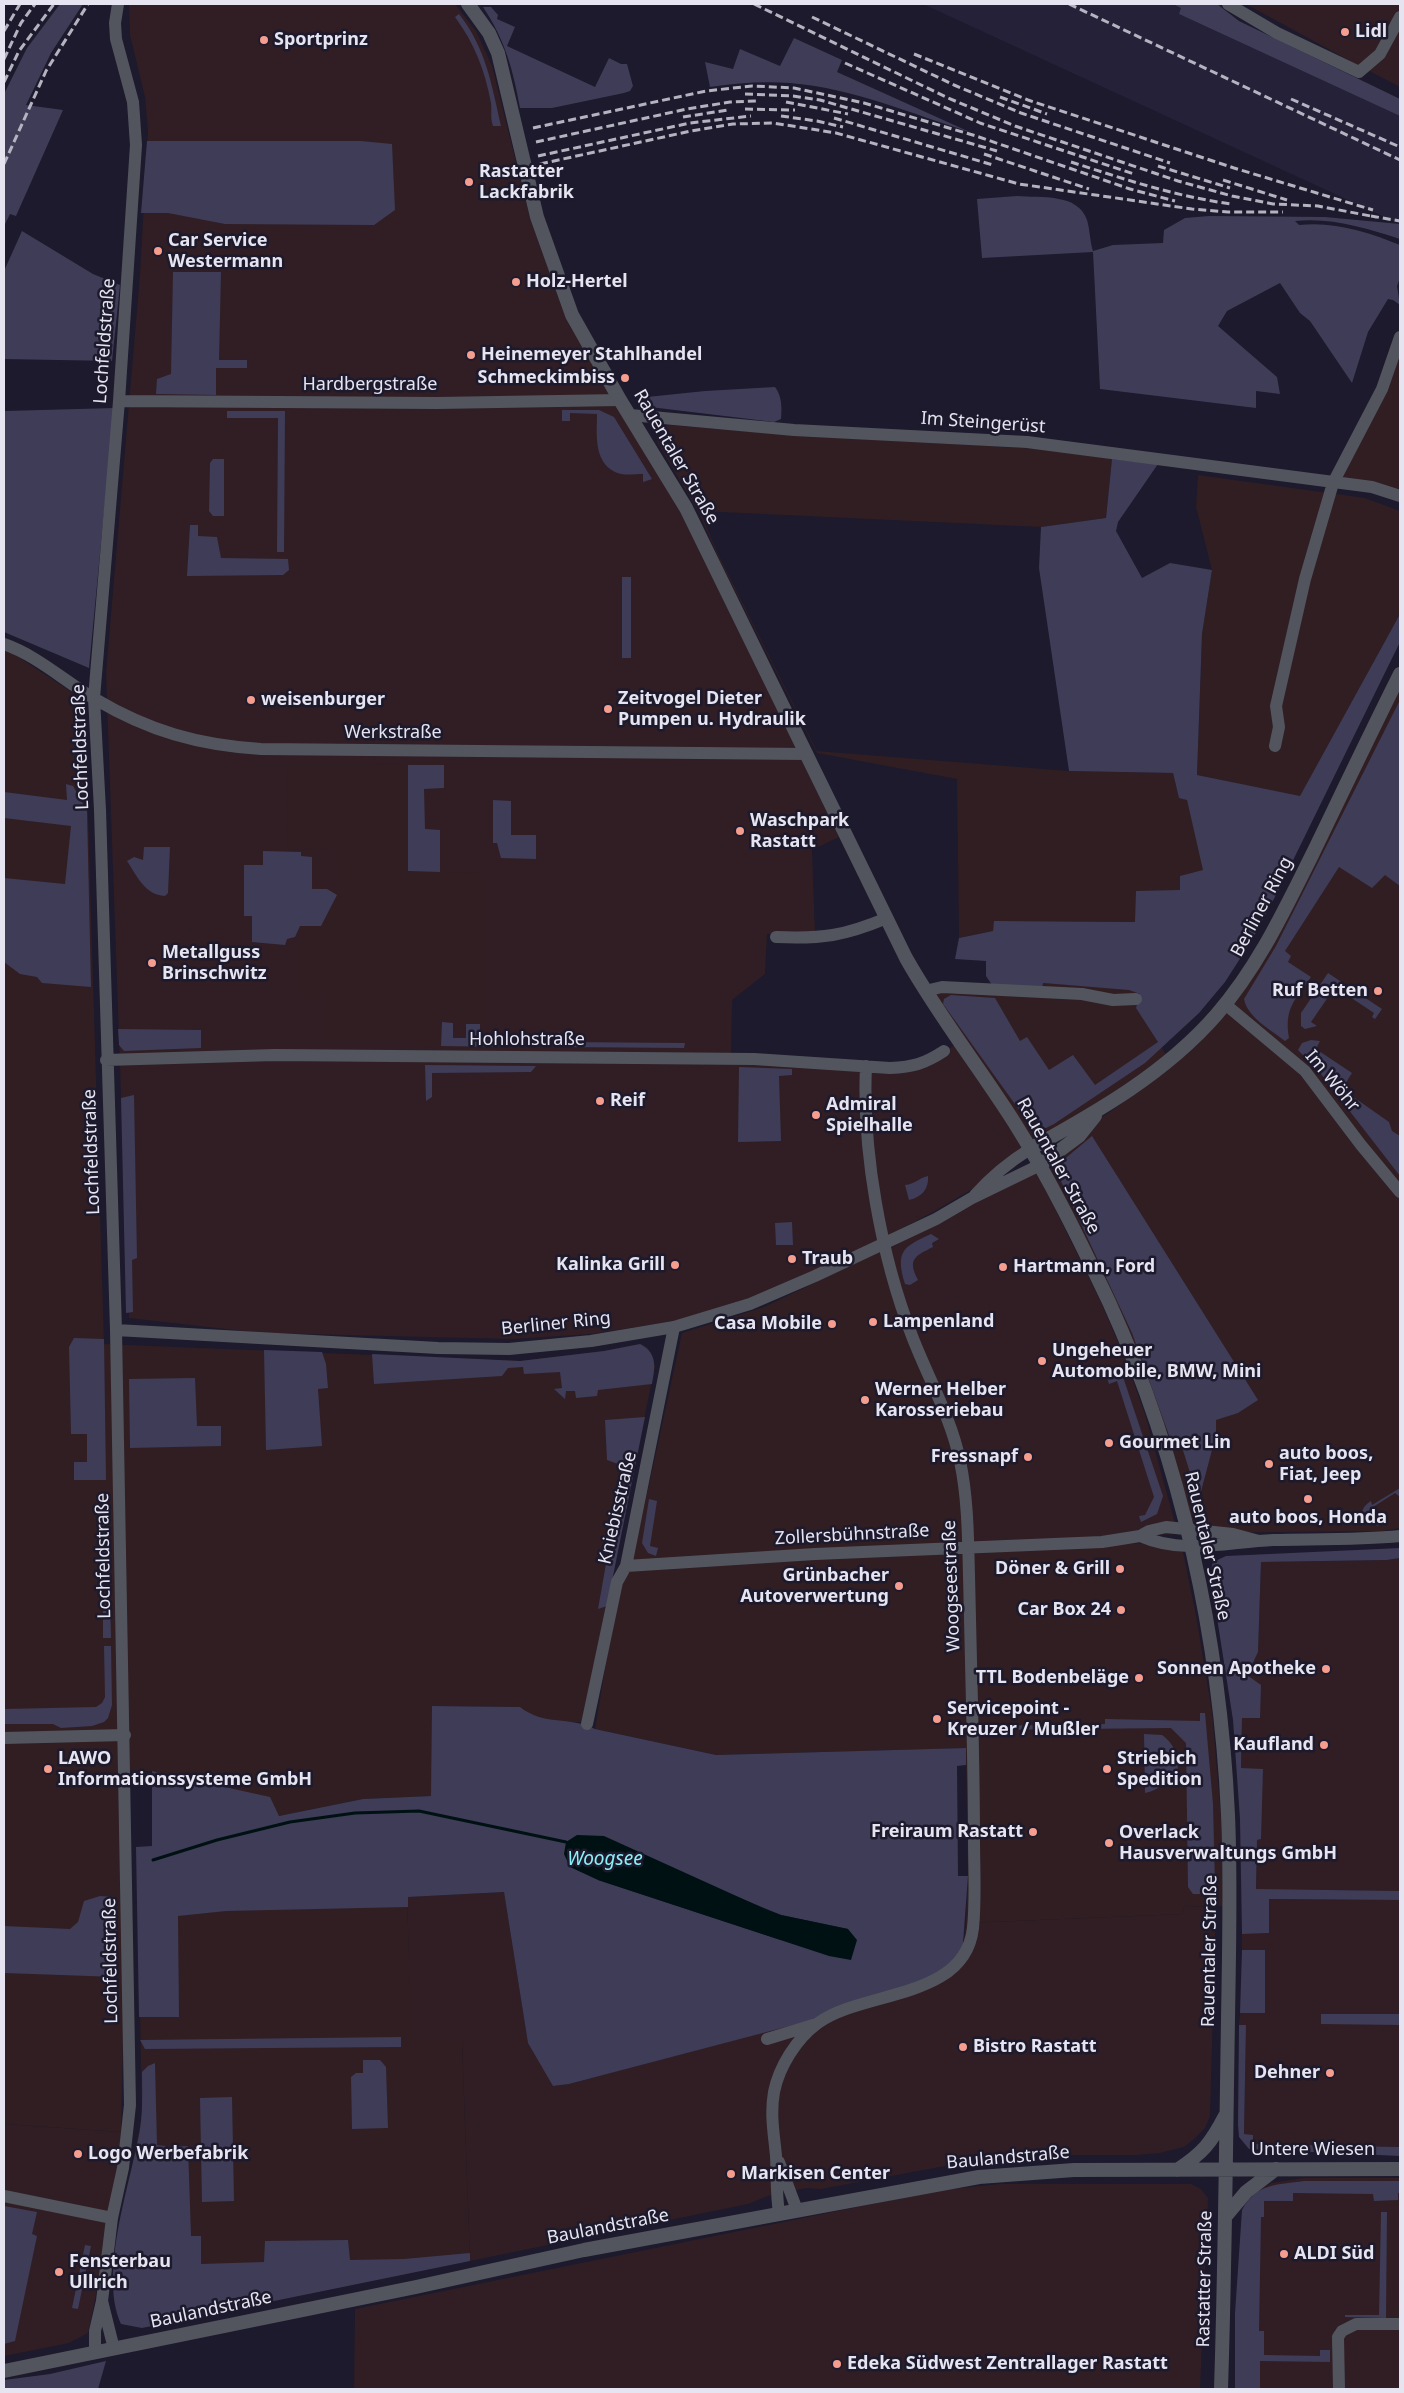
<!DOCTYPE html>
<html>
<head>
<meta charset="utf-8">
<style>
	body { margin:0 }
	#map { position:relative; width:1404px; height:2393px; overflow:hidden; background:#1c1a2c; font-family:"Noto Sans",sans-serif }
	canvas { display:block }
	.frame { position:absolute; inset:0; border:5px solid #e5e4f0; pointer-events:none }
</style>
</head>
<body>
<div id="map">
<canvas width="1404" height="2393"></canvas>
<div class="frame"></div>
</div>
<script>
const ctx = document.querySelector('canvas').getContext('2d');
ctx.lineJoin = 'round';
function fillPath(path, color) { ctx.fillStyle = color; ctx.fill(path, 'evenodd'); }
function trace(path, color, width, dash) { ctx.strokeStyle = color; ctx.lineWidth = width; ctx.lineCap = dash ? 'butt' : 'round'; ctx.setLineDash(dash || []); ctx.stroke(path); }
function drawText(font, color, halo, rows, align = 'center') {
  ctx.font = font + ' "Noto Sans",sans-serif'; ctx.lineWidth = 5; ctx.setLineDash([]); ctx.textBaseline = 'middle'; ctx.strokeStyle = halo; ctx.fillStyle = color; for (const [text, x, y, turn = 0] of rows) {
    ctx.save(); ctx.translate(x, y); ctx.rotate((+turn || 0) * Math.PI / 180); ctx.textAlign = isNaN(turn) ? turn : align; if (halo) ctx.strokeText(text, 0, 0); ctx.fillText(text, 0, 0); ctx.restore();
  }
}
const commercial = new Path2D(`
	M129 4H455L476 31 492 66 530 218 558 297 570 326 681 512 839 837 812 850 815 936 767 934 765 974 732 1000 731 1060 888 1070 937 1058 957 1043 1029 1156 933 1212 880 1240 748 1301 688 1319 591 1334 512 1339 261 1333 129 1318 106 673 140 275 148 130 145 97 130 35Z
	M1246 4H1400V87L1352 62Z
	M1032 1162 1100 1300 1124 1356 1145 1414 1178 1534 971 1543 903 1297 891 1248Z
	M1400 1558V1891L1256 1890 1257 1840 1261 1839 1247 1769 1241 1768 1242 1717 1260 1718 1246 1675 1258 1651 1261 1562 1387 1560Z
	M504 1892 528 2042 554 2086 569 2084 805 2021 962 1957 966 1923 1182 1914 1184 1907 1216 1906 1210 2116 1205 2128 1193 2140 1184 2147 1160 2153 1137 2155H1069L1008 2158 945 2166 821 2189 806 2188 768 2196 748 2204 470 2261 462 2043 411 2046 407 1897Z
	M1269 1899 1400 1900V2147L1253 2144 1244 2134 1246 2025H1239L1240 2013H1265V1950H1242V1934L1269 1933Z
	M4 2124 121 2132 112 2218 88 2333 69 2343 4 2356Z
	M1303 2178H1400V2389H1257L1258 2191 1271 2183Z
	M1000 2184H1191L1201 2189 1208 2198 1200 2389H354L355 2309 941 2190Z`);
const industrial = new Path2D(`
	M1400 349V496L1337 481Z
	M668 425 794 435 1058 450 1112 459 1106 518 1041 527 700 511 718 554 817 751 1069 771 1173 773 1179 797 1187 799 1204 870 1180 890 1135 922 995 921 993 931 959 938 957 779 817 753 720 561 699 513 657 442 656 435 660 429Z
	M1198 475 1365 498 1400 511V614L1300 797 1197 775 1202 634 1212 570 1196 507Z
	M4 650 11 652 78 696 85 715 104 1344 520 1361 604 1351 640 1344 648 1348 655 1366 582 1722H559L531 1715 520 1707 432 1706V1796L363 1799 279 1816 152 1771 119 1770 124 1988 121 2132 4 2124Z
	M1400 679V1528L1382 1531 1188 1533 1154 1414 1040 1159 1114 1109 1175 1063 1248 976Z
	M287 764 408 765V871L481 873V1023L442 1022 441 1046 413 1047V1039H324V998H301V926H321L337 896V849L288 850Z
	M1043 983 1129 989 1140 994 1158 1042 1167 1056 1035 1151 923 988H1042Z
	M883 1250 956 1456 963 1507V1549L1181 1542 1196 1615 1212 1712 1221 1817 1223 1906 1184 1907 1182 1914 966 1923 968 1876 966 1748 716 1755 595 1729 619 1584 630 1572 682 1333 764 1307Z
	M407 1897 412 2042H462L470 2261 404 2272 230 2282 121 2245 120 2226 142 2116 138 1912Z`);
const built = new Path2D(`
	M923 4H1173L1182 7 1179 14 1400 116V224Z`);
const green = new Path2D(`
	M60 4H83L51 53 26 105 63 110 16 216 10 214 4 226V94L27 48Z
	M1173 4H1217L1239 21 1400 99V116L1179 14 1181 8Z
	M483 7H491L498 15 497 19 515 27 507 46 595 87 609 58 621 64H627L633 86 630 91 624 93 552 108H520C513 69 505 40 483 7Z
	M459 14C486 48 492 86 501 126H493C490 118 492 111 491 103 485 71 475 44 455 17Z
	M794 38 842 60 837 72 972 133C913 114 852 88 790 83 763 81 737 83 710 87L705 62 733 69 740 49 780 66Z
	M147 141H361L392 144 395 210 374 225 225 224 168 213H141Z
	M1017 196C1041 198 1078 193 1087 220 1090 230 1090 242 1093 251L1113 245 1163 243 1164 230 1185 218 1209 216 1325 217 1400 224V239C1367 228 1330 217 1295 221L1299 225C1334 221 1368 232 1400 245V278L1397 286 1400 305 1393 300 1388 299 1368 332 1352 383 1310 321 1300 313 1280 283 1227 311 1218 326 1277 377 1280 394 1256 391V408L1100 389 1093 252 982 258 977 199Z
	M22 231 93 274 120 285 112 361 4 359V271Z
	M173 272H221L219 360H247V368H216V395L156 394 157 379 171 374Z
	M775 387C782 396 782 408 781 419L774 422 650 407 647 397 705 391Z
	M114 408 89 668 4 632V421L5 411Z
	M562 410H599L614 417 652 479 643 482V474C634 474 623 476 615 472 593 461 597 433 597 414L570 413V421H562Z
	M227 411H285L284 552H277L278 418H227Z
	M213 459H224V516H213L209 511 210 463Z
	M1112 459 1158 464 1118 522 1116 531 1142 578 1170 563 1212 570 1202 634 1197 775 1300 796 1400 614V642L1277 893 1252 940 1225 982 1199 1013 1145 1063 1054 1124 1046 1128H1037L1022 1114 946 1008 943 1004 944 999 951 995 995 998 1020 1041 1027 1037 1049 1070 1073 1055 1095 1085 1158 1042 1136 1008 1140 994 1129 990 1043 983 1042 989 992 985 986 976V961L955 959 959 938 993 931 994 921 1135 922 1136 891 1180 890V876L1203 870 1187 800 1179 798 1173 773 1069 771 1039 568 1041 527 1106 518Z
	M190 525H198V536L217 537 221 558 288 559 289 570 283 575 187 576Z
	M622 577H631V658H622Z
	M1400 700V886L1385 875 1372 888 1339 867 1285 951 1291 956 1288 962 1311 977C1295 1000 1284 1008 1289 1038L1285 1041C1271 1030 1247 1017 1244 999L1276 946Z
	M408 765H444V788L424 789 425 829 440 830V872L408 871Z
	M66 784 73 786 87 811 91 987 42 983 37 977 20 974 4 962V878L65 884 71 826 4 818V792L67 800Z
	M493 800 511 801V835H536V859L501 858 497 843H493Z
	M144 847H170L168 893 165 896C145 895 137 876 127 861L134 857 143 860Z
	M263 851 301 852V856L312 857V889H327L337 895 321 926H300L295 937 287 939 285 945 252 942V916H244V865H263Z
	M1328 973 1382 1009 1375 1019 1372 1017 1374 1013 1335 987 1311 1022 1317 1026 1305 1029 1301 1026V1013Z
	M442 1022 453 1023V1038H466V1024H480V1039H506V1047L441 1046Z
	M118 1029 201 1030V1048L124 1051 119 1045Z
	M559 1032 562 1034V1042L685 1043 684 1048 562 1047 557 1044 555 1037Z
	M1311 1040 1320 1041 1316 1049 1352 1073 1342 1089 1389 1122 1392 1131 1400 1136V1176L1321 1074 1298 1050 1302 1043Z
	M425 1065 536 1066 531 1072 432 1073V1097L426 1101Z
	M739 1067 792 1069V1075L779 1076 781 1141 738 1142Z
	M134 1095 137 1258 132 1260 133 1312 126 1313 121 1098Z
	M1092 1136 1258 1400 1238 1413 1216 1420V1435L1195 1514 1190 1497 1196 1492 1182 1447 1174 1449 1132 1333 1059 1177 1061 1162Z
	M928 1176C929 1189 922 1197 909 1200L905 1185C915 1184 919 1178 928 1176Z
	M792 1222 793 1245H776L775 1223Z
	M931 1234 939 1239 932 1243 933 1247C915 1256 907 1259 918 1280L910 1285 905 1284C895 1251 903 1247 931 1234Z
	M74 1338 104 1339 106 1480H74V1462H87V1434H71L69 1347Z
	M640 1344C658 1353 655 1368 652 1384L598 1390 597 1396 576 1398 575 1391H566L565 1399 554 1389 562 1388 560 1372 524 1374 523 1367 508 1368 502 1376 374 1384 372 1354 520 1361 604 1351Z
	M264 1350 322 1352 326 1364 328 1388 318 1389 322 1446 266 1450Z
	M1120 1368 1163 1496 1157 1514 1141 1522 1139 1516 1145 1515 1154 1497 1117 1381 1109 1384 1106 1374Z
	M195 1378 197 1426H221V1446L130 1448 129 1379Z
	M645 1417 607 1606 598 1609 622 1474 618 1464 607 1460 605 1420Z
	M1400 1488V1497L1395 1493 1373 1507 1379 1526C1365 1522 1354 1512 1371 1501L1372 1505Z
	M649 1499 657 1501 650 1546 658 1548 656 1556 648 1553 642 1543Z
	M99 1508H108L110 1588 102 1584Z
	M1400 1548V1558L1387 1560 1261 1562 1258 1652 1247 1675 1261 1685 1260 1718H1242L1241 1768 1263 1769 1261 1839 1257 1840 1256 1889 1400 1891V1900L1269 1899V1933L1242 1934 1240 1819 1233 1720 1210 1573 1213 1562 1226 1556Z
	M106 1602H110L111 1638H103V1607Z
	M104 1646H111L112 1705 108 1718 104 1722 92 1726 61 1728 53 1724H4V1709L96 1707 102 1703 105 1697Z
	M432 1706 520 1707C544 1726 570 1716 595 1729L716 1755 966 1748V1765L957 1766 958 1876H968L962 1957 948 1973 835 2014 569 2084 553 2086 528 2043 504 1892 408 1897V1907L226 1911 178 1916 179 2017H139L136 1847 152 1846V1771L270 1797 279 1816 363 1799 431 1796ZM648 1857 721 1890 781 1915 848 1929 781 1940 598 1880Z
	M1200 1713H1205L1213 1804 1215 1887 1208 1894H1193L1188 1887 1186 1743 1171 1728 981 1730V1726L1105 1724V1719L1200 1721Z
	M1144 1734 1162 1735C1177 1746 1178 1758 1178 1775 1166 1780 1159 1791 1145 1793Z
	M100 1896 116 1897 117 1977 4 1973V1926L70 1929 78 1922 84 1901Z
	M1242 1950H1265V2013H1240Z
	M1321 2014H1400V2025L1321 2024Z
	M1239 2025H1246L1244 2134 1253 2135V2144L1400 2147V2156L1249 2149 1239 2137 1238 2125Z
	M401 2037V2047L145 2049 140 2040Z
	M363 2060H380L386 2067 388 2128 352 2129 351 2077 356 2073H363Z
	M155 2063 157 2145 165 2146 166 2147 188 2146 191 2236H201V2264L264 2262 265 2241 348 2240 350 2260 404 2259 470 2253V2261L142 2328 121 2324C98 2272 131 2183 140 2129 143 2110 142 2091 142 2072L148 2066Z
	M232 2097 234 2201 202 2202 200 2098Z
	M1304 2181H1400V2193H1398V2200L1374 2201 1373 2194 1293 2193V2201H1264V2217H1261L1259 2331H1264V2355L1320 2356V2350H1330V2362L1260 2361V2389H1235V2313L1242 2210C1256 2183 1277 2185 1304 2181Z
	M4 2206 37 2212 32 2234 37 2236 15 2341 4 2344Z
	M1381 2212H1387L1386 2318 1345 2317V2315H1379Z
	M85 2245 91 2246 78 2309 72 2308Z
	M106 2361 98 2389H4V2380L50 2374Z`);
const water = new Path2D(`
	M577 1835 604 1836 765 1909 781 1915 848 1929 857 1940 851 1960 829 1956 598 1880 570 1867 564 1854 566 1842Z`);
const stream = new Path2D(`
	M153 1860 217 1840 290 1822 355 1813 419 1811 566 1842`);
const minor = new Path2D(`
	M1228 4 1277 33 1359 72 1380 54 1400 17
	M119 401 437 403 620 400
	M630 415 794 430 1027 442 1372 487 1400 496
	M4 644C38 656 64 681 95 699 149 731 198 745 261 749L807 754
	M1275 746 1279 727 1276 706 1305 579 1333 483 1382 389 1400 337
	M776 937C822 939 844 936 887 918
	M925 991 942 987 1082 994 1113 1000 1136 999
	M1225 1004 1305 1071 1361 1145 1400 1192
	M106 1060 275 1055 754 1059 890 1068C913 1067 924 1064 944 1051
	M975 1195C992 1176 1009 1162 1030 1149
	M116 1330 438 1348 509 1349 591 1341 674 1327 750 1304 815 1276 936 1219 972 1198 1040 1165
	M1140 1536C1184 1555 1227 1542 1273 1540 1315 1539 1358 1540 1400 1536
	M626 1566 815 1554 1102 1542 1140 1536 1149 1531 1166 1527 1233 1534 1259 1541
	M587 1724 617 1582 626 1566 674 1327
	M4 1738 125 1735
	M767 2039 813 2025
	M779 2162 797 2210
	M4 2196 112 2218
	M779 2213C776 2194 777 2175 776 2156 774 2134 770 2115 774 2092 779 2067 796 2039 818 2023 864 1990 965 2000 973 1928 976 1899 974 1869 974 1839 974 1794 973 1749 972 1704 971 1662 970 1619 969 1576 968 1538 968 1499 960 1461 951 1417 928 1378 912 1336 881 1256 862 1151 866 1066
	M102 2301 114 2349
	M95 2353V2331L102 2301 112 2218 123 2168 130 2105 116 1330 100 810 94 698 119 401 136 145 133 102 116 39 115 23 118 4
	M1339 2389 1338 2337 1342 2331 1356 2324H1400`);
const tertiary = new Path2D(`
	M468 4 489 33 498 53 537 217 572 315 620 400 686 508 906 958C938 1015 979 1067 1014 1122 1050 1179 1080 1241 1109 1302 1182 1462 1220 1640 1228 1815 1231 1883 1229 1951 1228 2019 1226 2142 1225 2266 1221 2389
	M1030 1149C1097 1112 1166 1073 1217 1014 1258 967 1284 911 1312 855 1341 795 1370 734 1400 674
	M1040 1165 1079 1136 1095 1116
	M1177 2170C1203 2153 1211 2143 1225 2116
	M1225 2217 1246 2192 1276 2169
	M4 2371 416 2287 584 2250 979 2177 1074 2170 1400 2169`);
const rail = new Path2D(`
	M754 4 948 98 1015 126 1178 181 1232 196 1273 204 1318 206 1376 217
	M1069 4 1400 160
	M812 17 954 85 1021 113 1170 163
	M4 31 20 4
	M914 54 1028 100 1234 168 1373 210
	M4 59 21 23 35 4
	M845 63 980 123 1134 174
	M4 82 19 51 54 4
	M745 94 793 96 820 100 997 151
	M1000 97 1047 114
	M1291 99 1400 147
	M786 102 848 114
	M745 109 795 110
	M781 116 817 121 843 127
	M683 117 728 110
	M834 118 993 165
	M533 128 706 91 752 86 794 88 864 103 976 136 1130 189 1175 201
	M536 142 687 109 730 102 756 101
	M984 154 1089 189
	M538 156 690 123 751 116
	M1071 162C1124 179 1177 197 1232 204
	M4 164 46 71 88 4
	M540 164 691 131 733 124 773 123 836 133 1019 184 1192 209 1228 212H1283
	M1158 166 1230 188
	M1223 180 1287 200
	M1371 216 1400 221`);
const markers = [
	[1345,32,5,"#f59d8e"],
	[264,40,5,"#f59d8e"],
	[469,182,5,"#f59d8e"],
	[158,251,5,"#f59d8e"],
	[516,282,5,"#f59d8e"],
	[471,355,5,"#f59d8e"],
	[625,378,5,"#f59d8e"],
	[251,700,5,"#f59d8e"],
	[608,709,5,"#f59d8e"],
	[740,831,5,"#f59d8e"],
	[152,963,5,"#f59d8e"],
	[1378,991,5,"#f59d8e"],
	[600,1101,5,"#f59d8e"],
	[816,1115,5,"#f59d8e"],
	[792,1259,5,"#f59d8e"],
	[675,1265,5,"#f59d8e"],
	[1003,1267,5,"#f59d8e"],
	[873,1322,5,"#f59d8e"],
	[832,1324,5,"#f59d8e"],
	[1042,1361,5,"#f59d8e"],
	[865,1400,5,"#f59d8e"],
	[1109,1443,5,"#f59d8e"],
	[1028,1457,5,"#f59d8e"],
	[1269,1464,5,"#f59d8e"],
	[1308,1499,5,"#f59d8e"],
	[1120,1569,5,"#f59d8e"],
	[899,1586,5,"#f59d8e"],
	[1121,1610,5,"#f59d8e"],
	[1326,1669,5,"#f59d8e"],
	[1139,1678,5,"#f59d8e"],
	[937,1719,5,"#f59d8e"],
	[1324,1745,5,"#f59d8e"],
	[48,1769,5,"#f59d8e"],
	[1107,1769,5,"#f59d8e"],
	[1033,1832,5,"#f59d8e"],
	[1109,1843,5,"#f59d8e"],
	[963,2047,5,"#f59d8e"],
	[1330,2073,5,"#f59d8e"],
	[78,2154,5,"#f59d8e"],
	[731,2174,5,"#f59d8e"],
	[1284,2254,5,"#f59d8e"],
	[59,2272,5,"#f59d8e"],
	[837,2364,5,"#f59d8e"]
];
const poiNames = [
	["Lidl",1355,32],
	["Sportprinz",274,40],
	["Rastatter",479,172],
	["Lackfabrik",479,193],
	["Car Service",168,241],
	["Westermann",168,262],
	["Holz-Hertel",526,282],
	["Heinemeyer Stahlhandel",481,355],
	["Schmeckimbiss",615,378,"right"],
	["Zeitvogel Dieter",618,699],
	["Pumpen u. Hydraulik",618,720],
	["weisenburger",261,700],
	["Waschpark",750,821],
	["Rastatt",750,842],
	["Metallguss",162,953],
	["Brinschwitz",162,974],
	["Ruf Betten",1368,991,"right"],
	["Reif",610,1101],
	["Admiral",826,1105],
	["Spielhalle",826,1126],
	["Traub",802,1259],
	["Kalinka Grill",665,1265,"right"],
	["Hartmann, Ford",1013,1267],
	["Lampenland",883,1322],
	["Casa Mobile",822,1324,"right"],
	["Ungeheuer",1052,1351],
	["Automobile, BMW, Mini",1052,1372],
	["Werner Helber",875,1390],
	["Karosseriebau",875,1411],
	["Gourmet Lin",1119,1443],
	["auto boos,",1279,1454],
	["Fiat, Jeep",1279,1475],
	["Fressnapf",1018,1457,"right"],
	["auto boos, Honda",1308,1518,"center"],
	["Döner & Grill",1110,1569,"right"],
	["Grünbacher",889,1576,"right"],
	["Autoverwertung",889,1597,"right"],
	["Car Box 24",1111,1610,"right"],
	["Sonnen Apotheke",1316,1669,"right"],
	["TTL Bodenbeläge",1129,1678,"right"],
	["Servicepoint -",947,1709],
	["Kreuzer / Mußler",947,1730],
	["Kaufland",1314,1745,"right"],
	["LAWO",58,1759],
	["Informationssysteme GmbH",58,1780],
	["Striebich",1117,1759],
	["Spedition",1117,1780],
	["Freiraum Rastatt",1023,1832,"right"],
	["Overlack",1119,1833],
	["Hausverwaltungs GmbH",1119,1854],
	["Bistro Rastatt",973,2047],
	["Dehner",1320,2073,"right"],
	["Logo Werbefabrik",88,2154],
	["Markisen Center",741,2174],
	["ALDI Süd",1294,2254],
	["Fensterbau",69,2262],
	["Ullrich",69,2283],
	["Edeka Südwest Zentrallager Rastatt",847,2364]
];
const streetNames = [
	["Lochfeldstraße",105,341,-86],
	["Hardbergstraße",370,385],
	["Im Steingerüst",983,423,4],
	["Rauentaler Straße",676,457,60],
	["Werkstraße",393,733],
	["Lochfeldstraße",81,747,-92],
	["Berliner Ring",1262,907,-62],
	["Hohlohstraße",527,1040],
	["Im Wöhr",1332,1081,50],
	["Lochfeldstraße",92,1152,-92],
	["Rauentaler Straße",1058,1166,61],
	["Berliner Ring",556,1324,-6],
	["Kniebisstraße",618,1508,-77],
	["Zollersbühnstraße",852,1535,-3],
	["Rauentaler Straße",1207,1546,77],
	["Lochfeldstraße",104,1556,-91],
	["Woogseestraße",952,1586,-92],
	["Rauentaler Straße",1210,1951,-89],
	["Lochfeldstraße",111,1961,-91],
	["Untere Wiesen",1313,2150],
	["Baulandstraße",1008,2158,-5],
	["Baulandstraße",608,2227,-11],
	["Rastatter Straße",1205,2279,-89],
	["Baulandstraße",211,2310,-12]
];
const waterNames = [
	["Woogsee",605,1860]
];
fillPath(commercial, '#301e24');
fillPath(industrial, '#301e23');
fillPath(built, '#242139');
fillPath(green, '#3f3c57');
fillPath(water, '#001113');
trace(stream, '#001113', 3);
trace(minor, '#52555e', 12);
trace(tertiary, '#52555e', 14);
trace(rail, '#b4b3c0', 3, [8, 4]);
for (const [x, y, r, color] of markers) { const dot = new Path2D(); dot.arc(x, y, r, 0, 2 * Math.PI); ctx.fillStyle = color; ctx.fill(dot); trace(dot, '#1c1a2c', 2); }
drawText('bold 18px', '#e5e4f0', '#1c1a2c', poiNames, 'left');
drawText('18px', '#e5e4f0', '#1c1a2c', streetNames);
drawText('italic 19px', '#8af1f8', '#1c1a2c', waterNames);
</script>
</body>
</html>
